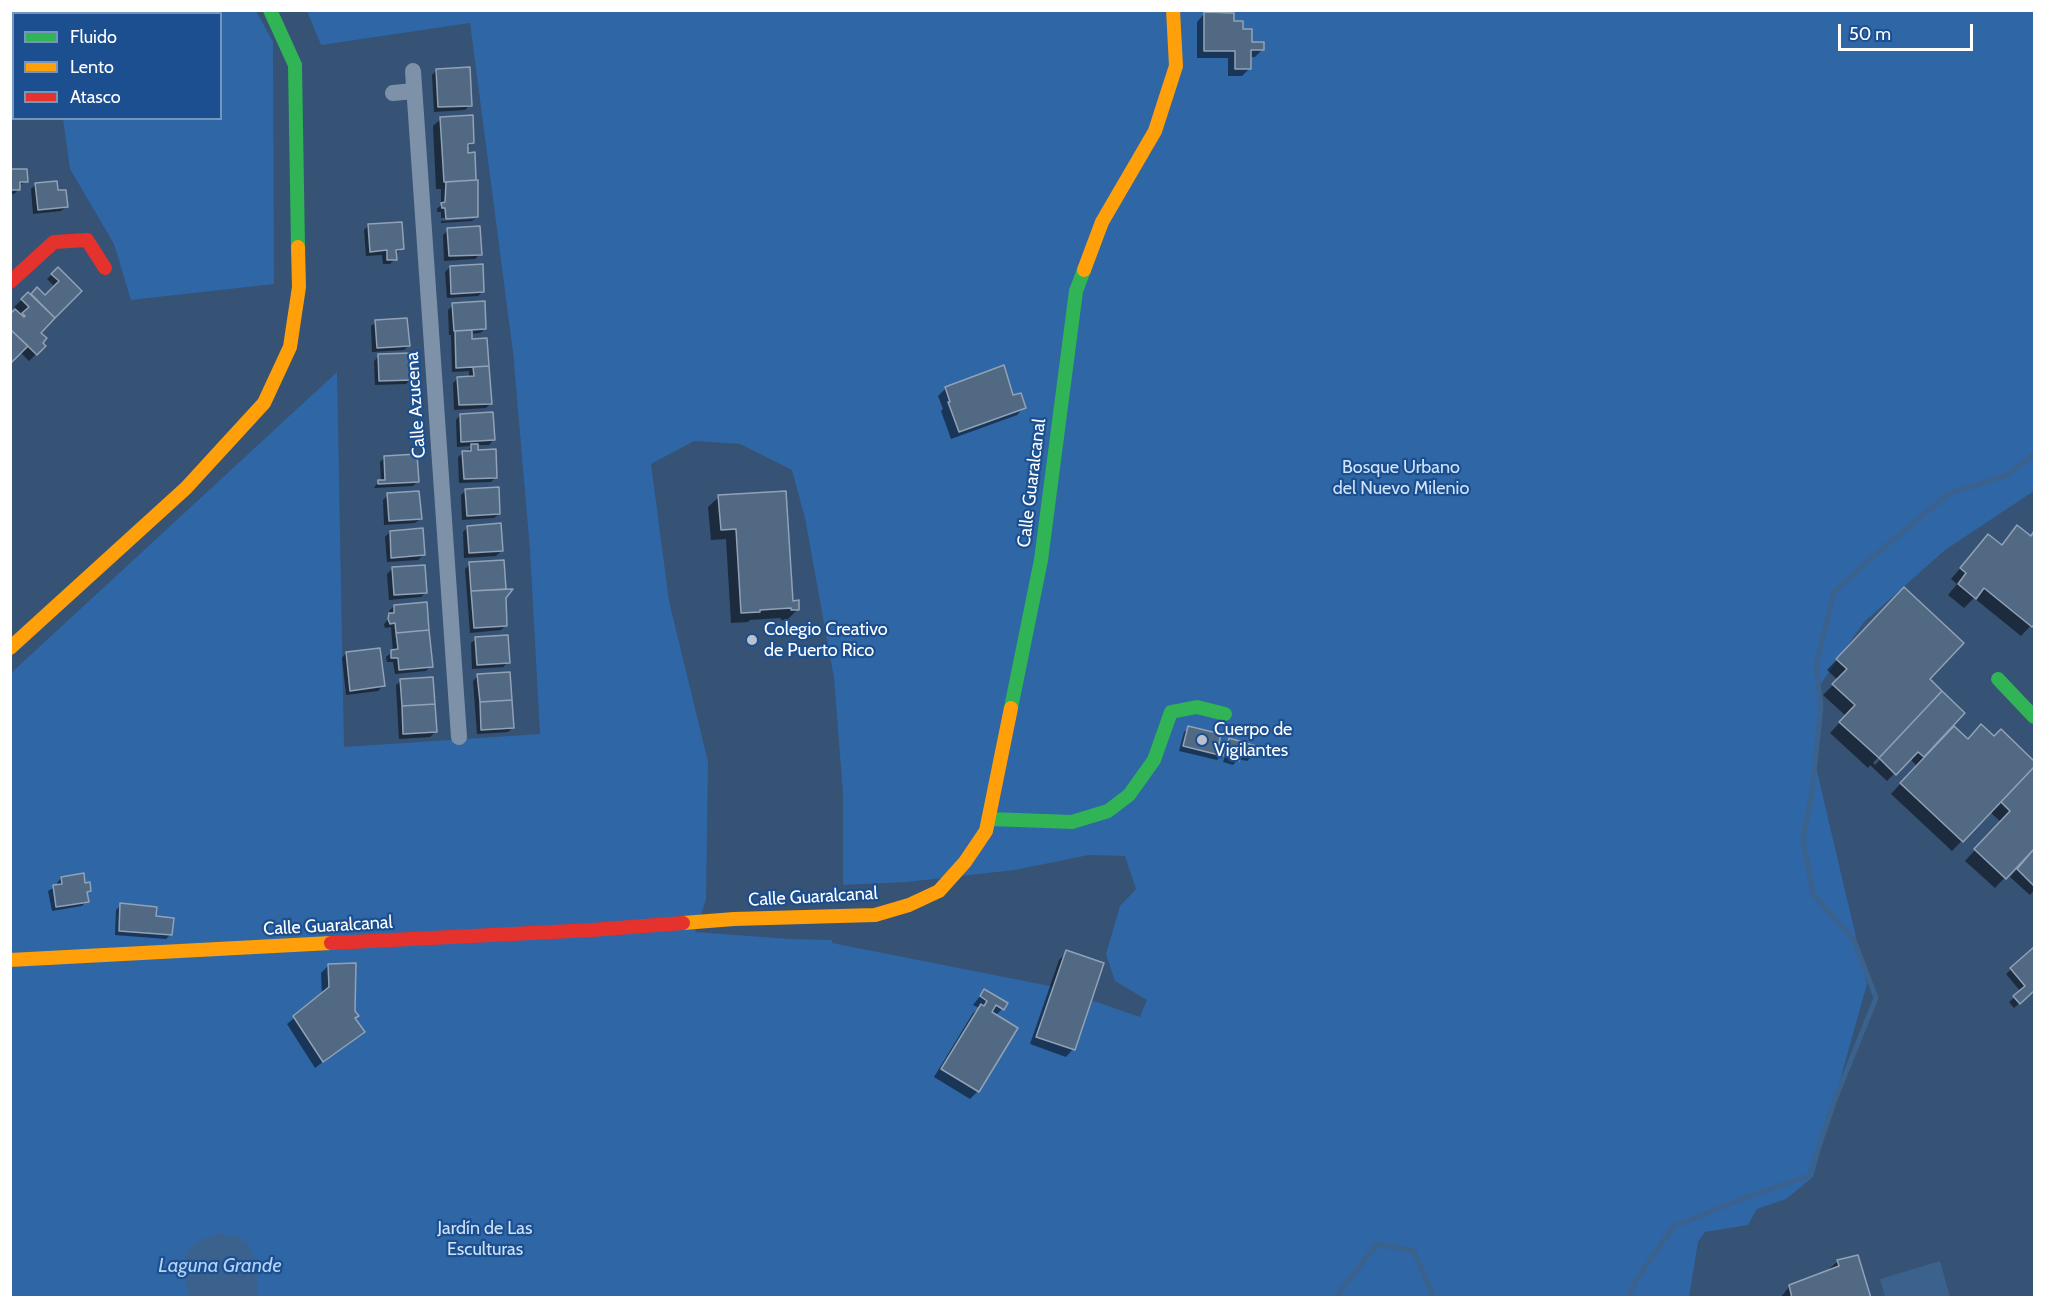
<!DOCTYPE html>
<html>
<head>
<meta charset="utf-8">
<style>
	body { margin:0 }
	#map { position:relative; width:2045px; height:1308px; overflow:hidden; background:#365274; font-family:Cabin,sans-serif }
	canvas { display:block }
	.frame { position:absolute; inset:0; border:12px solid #fff; pointer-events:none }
	.legend { position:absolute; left:12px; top:12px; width:210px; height:108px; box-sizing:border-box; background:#1b4f8f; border:2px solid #7695bc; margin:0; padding:8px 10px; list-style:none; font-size:18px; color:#fff }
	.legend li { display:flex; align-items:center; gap:12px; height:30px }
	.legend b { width:30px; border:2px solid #7695bc }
	.scale { position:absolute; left:1838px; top:24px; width:135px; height:27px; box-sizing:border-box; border:3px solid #fff; border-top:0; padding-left:8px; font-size:18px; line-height:21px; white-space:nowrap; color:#fff; -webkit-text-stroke:4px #1b4f8f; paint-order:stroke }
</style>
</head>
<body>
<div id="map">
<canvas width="2045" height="1308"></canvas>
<div class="frame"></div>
<ul class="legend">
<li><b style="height:8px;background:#30b455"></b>Fluido</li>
<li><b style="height:8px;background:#ff9f0a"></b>Lento</li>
<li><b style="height:8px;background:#e5322d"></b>Atasco</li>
</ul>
<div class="scale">50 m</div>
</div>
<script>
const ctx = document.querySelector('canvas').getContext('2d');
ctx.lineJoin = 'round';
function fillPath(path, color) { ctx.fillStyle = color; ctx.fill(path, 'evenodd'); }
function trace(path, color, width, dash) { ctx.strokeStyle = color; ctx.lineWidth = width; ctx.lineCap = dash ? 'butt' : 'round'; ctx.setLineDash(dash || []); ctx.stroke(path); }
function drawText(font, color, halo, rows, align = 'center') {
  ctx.font = font + ' Cabin,sans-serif'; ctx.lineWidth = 4.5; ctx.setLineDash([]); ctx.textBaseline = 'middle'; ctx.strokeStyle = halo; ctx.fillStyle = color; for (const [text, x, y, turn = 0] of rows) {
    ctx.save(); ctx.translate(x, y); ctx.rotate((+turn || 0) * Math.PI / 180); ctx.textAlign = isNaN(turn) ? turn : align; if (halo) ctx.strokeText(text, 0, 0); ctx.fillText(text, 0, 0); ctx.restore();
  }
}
const green = new Path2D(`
	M45 11H256L273 42 274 284 131 300 114 244 70 169 63 119 220 118V14H46Z
	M307 11H2034V491L1945 550 1864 622 1820 685 1816 767 1867 984 1813 1177 1786 1199 1757 1209 1748 1225 1705 1232 1698 1242 1689 1297 11 1298V673L337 372 344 747 540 734 530 550 513 352 470 23 321 45ZM694 441 740 444 792 470 805 518 834 678 843 794V885L907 882 1015 870 1089 855 1125 856 1136 889 1120 906 1106 954 1115 981 1147 1000 1140 1017 1050 986 832 943V940L790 939 695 932 706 899 708 762 669 601 651 464Z`);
const water = new Path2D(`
	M219 1234C225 1235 233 1235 238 1237 259 1249 257 1277 257 1297H189C182 1263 178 1243 219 1234Z
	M1940 1261 1950 1297H1885L1880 1279Z`);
const shadow = new Path2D(`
	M1204 14 1233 22 1250 43 1263 49 1255 57H1250V68L1242 76H1228V58H1197V22Z
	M437 70 470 105 465 110 434 112 432 75Z
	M441 119 473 143 466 149 475 180 472 182 477 216 472 221 441 223V221L474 219V216L441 218V212H437V209L441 205V189H436L433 126Z
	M10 171 26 181 19 186V189L14 194H10Z
	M36 184 56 192 66 207 61 211 33 214 31 189Z
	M369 225 402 249 395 254V259L390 264H383L382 255 366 256 364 230Z
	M448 230 480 254 475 259 444 261 443 235Z
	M450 267 483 291 478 296 447 298 445 272Z
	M58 269 80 291 39 333 40 343 44 346 29 361 20 352 10 316 17 310 14 307 28 294 30 296 37 290 45 298 55 287 47 279Z
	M453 305 485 329 480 333 471 334V341L486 340 491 403 486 408 454 410 453 383 458 378 469 377V371L452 372 451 335H449L448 310Z
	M376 322 409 345 404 350 372 352 371 326Z
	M379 356 411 379 406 384 375 385 374 361Z
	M946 388 1012 397 1024 407 1017 415 951 439 941 411 943 409 938 396Z
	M460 415 493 440 489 445H477V452L496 477 491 482 459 483 458 457 463 453 467 452 471 446 457 447 456 420Z
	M385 457 418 481 413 486 374 488 378 482H381L380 462Z
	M466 490 499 514 494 518 462 520 461 495Z
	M388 495 420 519 415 523 384 525 383 500Z
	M719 497 791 602 798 609 787 620H781V618L750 620 748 622 731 623 726 539 711 540 708 507Z
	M468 527 501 551 496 556 464 558 463 532Z
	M2017 528 2029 537 2034 531V622L2021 636 1974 598 1964 608 1948 595 1957 584 1951 579 1988 536 2001 546Z
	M390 532 423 555 418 560 387 562 385 537Z
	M502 562 506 625 501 630 470 633 465 569 470 564Z
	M392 569 426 592 421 597 389 600 387 574Z
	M1904 589 1961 643 1927 679 1963 713 1947 731 1949 733 1954 728 1967 740 1981 726 1994 738 2001 731 2034 763V846L1995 888 1965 861 2001 822 1990 812 1952 851 1891 794 1917 766 1909 758 1887 781 1870 765 1868 768 1830 733 1846 716 1823 695 1838 680 1827 670ZM1933 697 1935 700 1875 765 1873 763Z
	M394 606 431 666 426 671 395 674 393 662H387L386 657 393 652 391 627 385 628 384 625 390 615 389 611Z
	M476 639 508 662 503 667 472 669 471 643Z
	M346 653 383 686 378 691 346 695 342 658Z
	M478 676 513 727 508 732 477 734 473 681Z
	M401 681 435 732 430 737 399 739 396 685Z
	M1189 728 1216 749 1223 751 1224 745 1229 740 1252 756 1247 761 1238 759 1233 765 1223 762 1226 754 1223 753 1217 760 1179 751 1184 732Z
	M2034 850V890L2030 895 2010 877Z
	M61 878 84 884 90 890 86 894 87 901 82 906 52 911 48 891 57 886V883Z
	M121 905 155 918 171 934 166 939 115 935 116 910Z
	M2034 949V990L2014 1008 2009 1002 2021 992 2006 974Z
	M1067 952 1073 1049 1066 1057 1030 1044 1059 960Z
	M329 965 357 1016 354 1019 363 1031 315 1068 287 1024 322 995 321 973Z
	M984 991 1002 1009 995 1016 1016 1029 978 1091 970 1099 934 1077 973 1013 979 1008 973 1005Z
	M1838 1261 1870 1298H1780L1790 1286 1827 1271Z`);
const stream = new Path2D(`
	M1335 1298 1377 1244 1414 1251 1434 1298
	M1627 1298 1637 1279 1673 1227 1739 1200 1809 1176 1836 1097 1876 998 1854 940 1813 894 1803 838 1812 793 1821 706 1816 666 1834 592 1884 547 1950 493 2007 475 2034 454`);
const building = new Path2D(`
	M1204 12 1234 13V21H1243V29H1252V42H1264V50H1251V69H1235V51H1204Z
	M470 67 472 106 438 107 436 69Z
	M10 72H14V108H10Z
	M473 115 474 143 468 144V153L475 152 476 180 444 182 440 117Z
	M10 169H27L28 182H20V190H10Z
	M476 180H478V217L446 219 445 208H442L441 203 445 202 446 182Z
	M57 181 58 190H66L68 207 38 210 35 183Z
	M402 222 404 249 396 250 397 260H387V250L370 252 368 224Z
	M480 226 482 255 449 256 447 228Z
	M483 264 484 292 451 294 450 266Z
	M58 267 82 291 55 318 31 294 37 287 45 295 59 281 51 274Z
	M28 292 55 318 41 333 47 338 43 343 46 346 37 355 10 329V314L15 309 24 317 25 316 22 313 29 307 21 299Z
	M485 301 486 329 454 331 452 303Z
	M407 318 410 346 377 348 375 320Z
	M10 329 28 346 10 364Z
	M472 330V339L487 338 489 366 456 368 455 331Z
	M411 353 413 380 379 381 378 354Z
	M1004 365 1013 395 1021 393 1026 408 959 432 948 402H950L945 387Z
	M489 366 492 404 459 405 457 377 474 376 473 367Z
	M493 412 495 440 461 442 460 414Z
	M471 444H478V450L496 449 497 478 464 479 462 451H471Z
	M417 454 419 482 378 484V480H385L384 456Z
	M499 487 500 514 467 516 465 489Z
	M419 491 422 519 389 521 387 493Z
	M786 491 793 601 799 600V610H791V608L760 610V612L741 613 736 529 721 530 718 495Z
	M501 523 503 551 469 553 467 526Z
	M2017 525 2031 536 2034 531V625L2032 627 1984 588 1976 599 1958 584 1966 573 1960 568 1988 534 2002 545Z
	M423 528 425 555 391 558 390 531Z
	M504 560 506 589 471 591 469 562Z
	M425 565 427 593 394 595 392 567Z
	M1904 587 1964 643 1930 679 1942 691 1879 758 1839 722 1855 705 1832 684 1847 669 1836 659Z
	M513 589 506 598 507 626 474 628 471 591Z
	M427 602 429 630 396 633 395 623 390 624 388 619 389 613H394V605Z
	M429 630 433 667 399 670 398 658H391V650L398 649 396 633Z
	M508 635 510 663 477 665 475 637Z
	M380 648 385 686 350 691 346 652Z
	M510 672 512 700 480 702 477 674Z
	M433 677 435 704 402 706 400 679Z
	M1942 691 1965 713 1924 757 1918 752 1896 775 1879 758Z
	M512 700 514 728 481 730 480 702Z
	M435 704 437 732 403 734 402 706Z
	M1981 724 1994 736 2001 729 2034 761V767L1963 842 1900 783 1954 726 1968 739Z
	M1188 726 1221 734 1218 748 1225 750 1223 756 1183 746Z
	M1229 738 1256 746 1253 757 1241 754 1239 761 1227 757 1230 749 1226 748Z
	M2034 767V849L2006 879 1974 849 2010 811 2001 802Z
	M2034 849V886L2017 869Z
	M84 873 85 883 90 882 91 891 87 892 89 902 56 907 53 885 62 884 61 877Z
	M120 903 157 907 156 916 174 918 172 935 119 931Z
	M2034 947V991L2020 1004 2013 996 2025 986 2010 968Z
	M1066 950 1104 963 1075 1050 1036 1037Z
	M356 963 355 1011 359 1016 355 1018 365 1032 323 1062 293 1016 329 987 328 964Z
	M984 989 1008 1003 1004 1010 996 1005 992 1012 1018 1028 979 1092 941 1069 981 1004 984 1006 987 1001 980 996Z
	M1858 1255 1871 1298H1792L1789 1285 1839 1266 1837 1260Z`);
const street = new Path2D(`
	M413 71 459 737
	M393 93 414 91`);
const fast = new Path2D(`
	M270 10 295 65 298 247
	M1998 679 2034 717
	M1011 708 1041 560 1076 291 1084 270
	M989 819 1072 822 1108 811 1129 795 1154 760 1171 712 1197 707 1225 714`);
const slow = new Path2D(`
	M1084 270 1102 222 1155 131 1176 66 1173 10
	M10 648 186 488 264 403 290 347 299 287 298 247
	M683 923 734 919 875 915 909 905 939 891 965 862 986 831 1011 708
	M10 960 331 943`);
const jam = new Path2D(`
	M10 282 54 242 87 240 105 268
	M331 943 592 930 683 923`);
const markers = [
	[752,640,6,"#b9c2ce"],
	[1202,740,6,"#b9c2ce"]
];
const streetNames = [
	["Calle Azucena",416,405,-94],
	["Calle Guaralcanal",1032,483,-83],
	["Calle Guaralcanal",813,897,-3],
	["Calle Guaralcanal",328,926,-3]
];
const parkNames = [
	["Bosque Urbano",1401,468],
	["del Nuevo Milenio",1401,489],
	["Jardín de Las",485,1229],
	["Esculturas",485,1250]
];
const poiNames = [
	["Colegio Creativo",764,630],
	["de Puerto Rico",764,651],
	["Cuerpo de",1214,730],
	["Vigilantes",1214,751]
];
const waterNames = [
	["Laguna Grande",220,1266]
];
fillPath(green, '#2f66a5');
fillPath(water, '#3b618d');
fillPath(shadow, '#0007');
trace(stream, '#3b618d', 5);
fillPath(building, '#526984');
trace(building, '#92a2b6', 1.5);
trace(street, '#7d92a8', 16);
trace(fast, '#30b455', 14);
trace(slow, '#ff9f0a', 14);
trace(jam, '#e5322d', 14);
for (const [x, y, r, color] of markers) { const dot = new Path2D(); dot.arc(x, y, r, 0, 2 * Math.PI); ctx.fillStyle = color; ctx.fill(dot); trace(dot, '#1b4f8f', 2); }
drawText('18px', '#fff', '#1b4f8f', streetNames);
drawText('18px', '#cfe3fa', '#1b4f8f', parkNames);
drawText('18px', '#fff', '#1b4f8f', poiNames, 'left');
drawText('italic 20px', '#b5d3f5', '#1b4f8f', waterNames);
</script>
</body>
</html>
